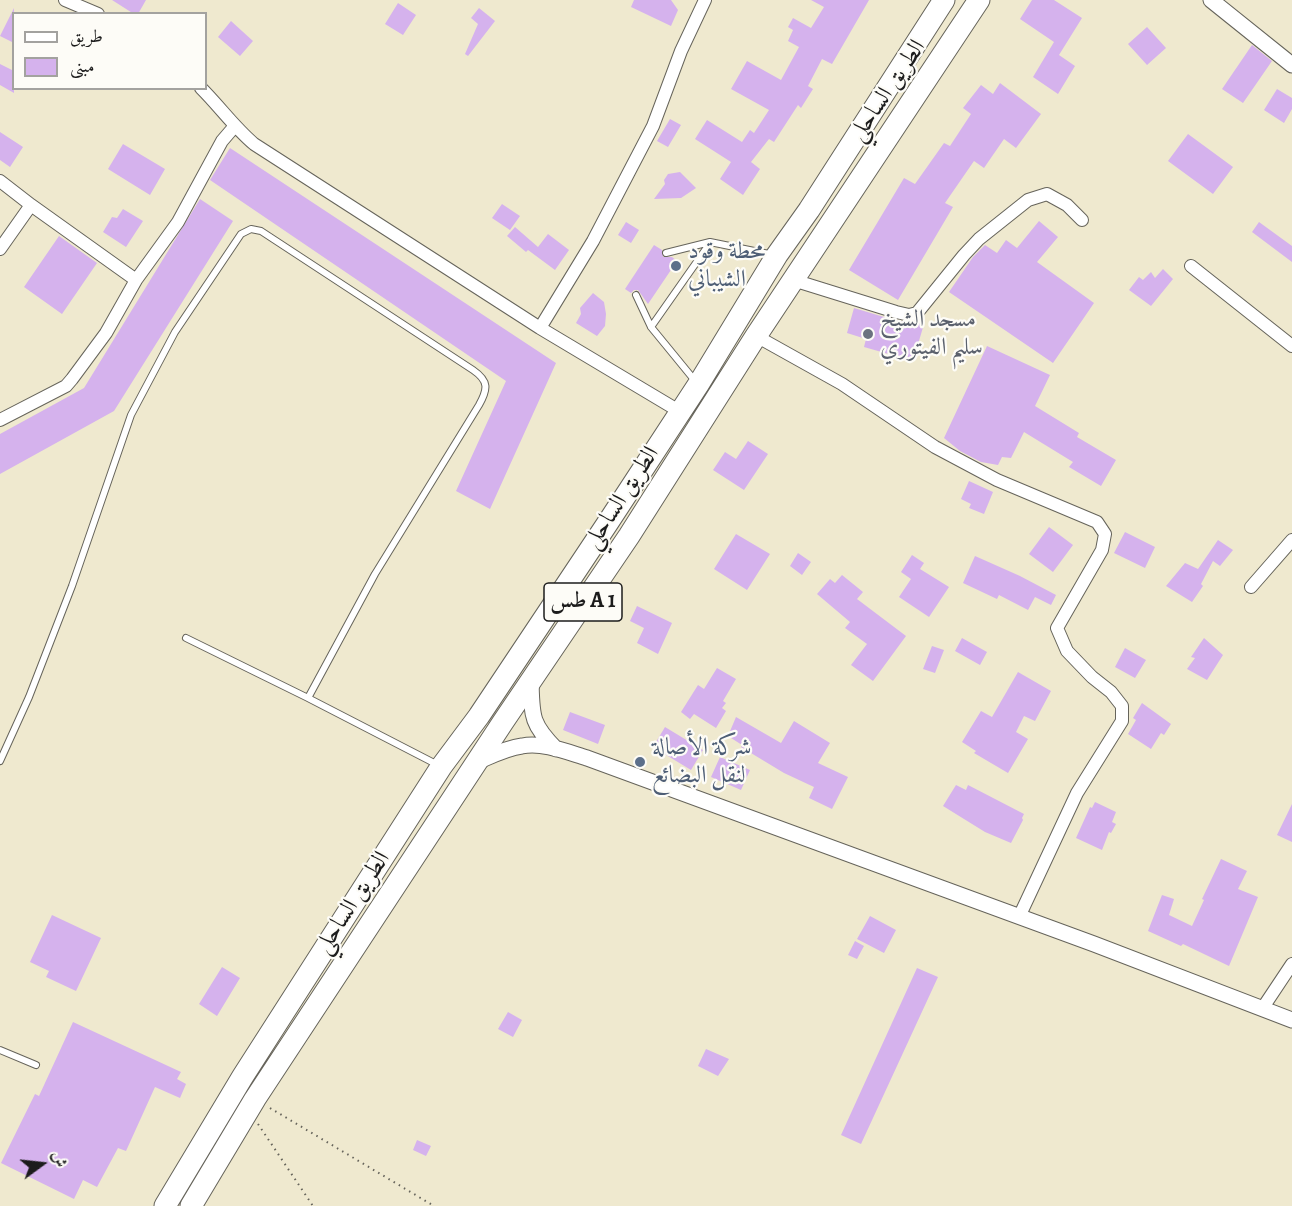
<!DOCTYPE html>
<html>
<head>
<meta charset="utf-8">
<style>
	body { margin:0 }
	#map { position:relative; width:1292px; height:1206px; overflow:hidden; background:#efe9cf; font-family:Alegreya,Amiri,serif }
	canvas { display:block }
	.legend { position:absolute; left:12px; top:12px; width:195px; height:78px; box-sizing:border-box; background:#fdfcf7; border:2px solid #a3a29f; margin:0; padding:8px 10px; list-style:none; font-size:18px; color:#1c1c1c }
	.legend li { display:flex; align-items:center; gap:12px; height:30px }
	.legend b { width:30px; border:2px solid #a3a29f }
	.north { position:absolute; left:12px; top:1134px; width:60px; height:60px; -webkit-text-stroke:4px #fdfcf7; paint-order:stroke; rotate:75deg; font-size:16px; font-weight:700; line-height:24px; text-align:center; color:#1c1c1c }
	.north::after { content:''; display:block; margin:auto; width:21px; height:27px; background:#1c1c1c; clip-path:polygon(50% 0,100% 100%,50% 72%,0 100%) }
</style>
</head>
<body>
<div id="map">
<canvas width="1292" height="1206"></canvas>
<ul class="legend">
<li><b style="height:8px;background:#fff"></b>طريق</li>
<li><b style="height:16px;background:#d5b2ed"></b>مبنى</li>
</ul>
<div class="north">ش</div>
</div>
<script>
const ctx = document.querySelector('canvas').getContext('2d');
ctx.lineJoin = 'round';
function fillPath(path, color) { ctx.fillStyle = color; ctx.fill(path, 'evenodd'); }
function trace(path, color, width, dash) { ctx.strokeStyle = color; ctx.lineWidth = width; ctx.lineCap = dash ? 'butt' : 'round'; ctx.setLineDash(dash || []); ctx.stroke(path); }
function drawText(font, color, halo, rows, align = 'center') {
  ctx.font = font + ' Alegreya,Amiri,serif'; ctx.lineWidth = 4.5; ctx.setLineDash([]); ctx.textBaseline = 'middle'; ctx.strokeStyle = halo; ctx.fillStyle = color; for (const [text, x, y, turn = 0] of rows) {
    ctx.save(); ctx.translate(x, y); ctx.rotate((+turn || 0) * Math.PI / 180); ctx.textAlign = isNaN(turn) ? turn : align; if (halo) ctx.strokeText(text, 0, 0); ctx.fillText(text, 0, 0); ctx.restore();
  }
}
const building = new Path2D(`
	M112 0H146L138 14H134Z
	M634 0H671L678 10 671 26 631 7Z
	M811 0H869L832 64 822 59 808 86 813 89 801 108 798 105 774 142 769 139 751 162 760 169 743 195 720 179 731 162 695 139 707 120 742 142 750 130 754 133 769 110 731 89 747 61 781 80 799 47 788 41 793 30 788 27 793 18 811 28 824 7Z
	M1032 0H1054L1082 18 1059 55 1075 66 1058 94 1033 77 1054 42 1020 19Z
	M398 3 416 15 403 35 385 24Z
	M14 8V43L0 36Z
	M479 8 495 21 468 56 465 54 478 24 471 18Z
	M231 21 253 41 240 56 218 37Z
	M1147 27 1166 48 1147 65 1128 44Z
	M1252 45 1272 61 1243 103 1222 89Z
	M0 64 14 71V93L0 85Z
	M1000 83 1041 114 1016 148 1004 139 984 168 974 161 945 203 953 207 898 300 849 270 904 178 915 184 944 143 950 146 971 114 963 108 981 85 993 94Z
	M1277 89 1292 98V109L1284 123 1264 110Z
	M670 119 681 125 668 147 657 141Z
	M0 132 23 147 10 167 0 160Z
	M1188 134 1233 167 1213 194 1168 161Z
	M123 144 165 169 150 195 108 169Z
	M230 148 556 363 490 509 456 491 506 381 210 180Z
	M680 172 696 188 681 198 654 199 665 184 664 180 668 174Z
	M200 199 233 221 114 411 0 474V434L84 388Z
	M502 204 520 216 510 230 492 218Z
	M123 209 143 221 126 247 103 232 112 217 117 218Z
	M1039 221 1058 237 1037 262 1094 303 1053 363 949 292 973 257 985 245 997 253 1006 240 1017 248Z
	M626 222 639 230 631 243 618 235Z
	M1259 222 1292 246V262L1252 232Z
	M515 227 538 247 548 234 569 250 555 270 528 250 526 252 507 236Z
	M59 236 97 263 62 314 24 287Z
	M654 245 662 250 663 257H672L677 261 648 304 638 290H634L631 293 625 289Z
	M1163 269 1173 279 1151 306 1129 290 1139 277 1143 280 1151 272 1155 278Z
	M593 293 604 302 606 314 605 326 597 336 576 323 581 314 580 308Z
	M854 308 894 320 924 324 913 361 864 347 866 339 847 333Z
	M987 346 1050 375 1035 406 1079 433 1077 437 1116 460 1101 486 1069 467 1073 462 1024 432 1011 458 1002 457 998 465 981 462 960 451 944 438Z
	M748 441 768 454 744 490 713 470 725 452 736 459Z
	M969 481 993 492 984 514 969 508 971 504 961 499Z
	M1049 527 1073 545 1053 572 1029 554Z
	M1125 532 1155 547 1145 568 1114 553Z
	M736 534 770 554 747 590 714 569Z
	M1218 540 1233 550 1220 566 1213 561 1201 584 1203 586 1192 602 1166 586 1185 563 1198 569Z
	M798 553 811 562 802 575 790 566Z
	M912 555 924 563 920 569 949 587 929 617 899 597 911 579 901 572Z
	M975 556 1020 576 1056 595 1051 605 1035 597 1028 610 999 595 997 599 963 583Z
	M842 575 863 592 857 599 906 636 873 681 851 665 867 644 845 628 850 622 817 594 830 579 835 583Z
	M637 606 672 623 658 654 637 643 644 628 630 621Z
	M962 638 987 652 980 665 955 651Z
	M1204 638 1223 655 1207 680 1187 669 1195 658 1191 657Z
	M932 646 944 650 935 673 923 669Z
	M1125 648 1146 660 1135 678 1115 667Z
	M717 668 736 679 723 701 726 703 722 708 726 711 716 728 694 714 690 719 681 712 698 685 704 689Z
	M1018 672 1051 691 1035 721 1024 716 1016 732 1028 739 1008 773 974 753 976 751 962 742 981 711 992 717Z
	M1142 703 1171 724 1164 735 1161 733 1151 749 1128 734 1136 720 1133 718Z
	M570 712 605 725 598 744 563 730Z
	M736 717 781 743 794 721 830 743 818 763 848 777 832 809 809 798 814 787 784 773 741 747 742 745 728 736Z
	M665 727 703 750 691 770 653 747Z
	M720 757 750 770 741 790 711 777Z
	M956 785 966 790 968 785 1024 814 1022 818 1023 820 1011 843 985 832 943 806Z
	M1095 802 1116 812 1112 822 1116 824 1111 833 1109 832 1102 850 1076 838 1090 807 1092 808Z
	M1292 804V842L1277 835Z
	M1221 859 1247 871 1238 889 1258 897 1229 966 1183 944 1181 946 1148 931 1162 895 1174 899 1169 915 1192 926 1204 900 1202 899Z
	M52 915 101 938 76 991 46 977 49 971 30 962Z
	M870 916 896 930 884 953 857 939Z
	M855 941 864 946 857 959 848 955Z
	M222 967 240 978 217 1016 199 1004Z
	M917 968 938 977 861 1144 841 1135Z
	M508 1012 522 1020 513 1037 498 1029Z
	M73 1022 181 1072 177 1079 186 1084 180 1098 155 1087 126 1151 118 1148 97 1187 83 1180 74 1199 1 1163 35 1094 39 1096Z
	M706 1049 729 1059 718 1076 698 1066Z
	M417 1140 431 1146 426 1156 413 1150Z`);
const path = new Path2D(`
	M270 1108 434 1206
	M258 1124 313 1206`);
const service = new Path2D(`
	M666 253 710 242 774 255
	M636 295 651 327 696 382
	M651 327 710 243
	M308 698 438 765
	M0 761 29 697 72 586 131 415 175 332 241 234 251 229 261 231 473 370C489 381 488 389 479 405L375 574 308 698 186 638
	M0 1050 36 1065`);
const minor = new Path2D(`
	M65 0 98 14
	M201 88C220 107 234 127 254 144L540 328 679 411
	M0 181 31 205
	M0 249 31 205 136 280
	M1191 266 1292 346
	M793 280 896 312 909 315 917 313 964 255 979 239 1028 200 1047 194 1067 205 1082 220
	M540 328 593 241 653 126 681 51 705 0
	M756 336 842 384 935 447 997 480 1097 522 1105 534 1102 550 1057 628 1067 651 1092 677 1111 692 1122 706V721L1077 793 1019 917
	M0 420 66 386 72 379 106 333 136 280 178 222 222 141 234 127
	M1251 587 1292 540
	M1262 1009 1292 964`);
const tertiary = new Path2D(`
	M1211 0 1292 65
	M531 679C532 715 530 723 556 749
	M477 762C491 756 506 748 522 746 543 742 567 752 587 758L1094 944 1292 1020`);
const trunk = new Path2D(`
	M165 1206 243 1076 441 767 479 716 607 524 698 385 777 255 809 210 944 0
	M191 1206 255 1099 503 722 629 536 756 336 979 0`);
const markers = [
	[676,266,6,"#5c6f8a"],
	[868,334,6,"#6b7280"],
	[640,762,6,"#5c6f8a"]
];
const shields = [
	[583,602,78]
];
const shieldNames = [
	["طس A 1",583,602]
];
const streetNames = [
	["الطريق الساحلي",888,91,-56],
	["الطريق الساحلي",622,498,-57],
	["الطريق الساحلي",353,903,-57]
];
const serviceNames = [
	["محطة وقود",688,252],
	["الشيباني",688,280],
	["شركة الأصالة",652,748],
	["لنقل البضائع",652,776]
];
const worshipNames = [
	["مسجد الشيخ",880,320],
	["سليم الفيتوري",880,348]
];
fillPath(building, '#d5b2ed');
trace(service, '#66645b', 8);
trace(minor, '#66645b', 14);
trace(tertiary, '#66645b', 17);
trace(trunk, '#66645b', 23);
trace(path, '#66645b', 2, [1.5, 4.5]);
trace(service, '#fff', 6);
trace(minor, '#fff', 12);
trace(tertiary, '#fff', 15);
trace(trunk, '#fff', 21);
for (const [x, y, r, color] of markers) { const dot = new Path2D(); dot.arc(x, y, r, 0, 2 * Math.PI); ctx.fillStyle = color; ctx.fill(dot); trace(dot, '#fdfcf7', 2); }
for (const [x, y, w] of shields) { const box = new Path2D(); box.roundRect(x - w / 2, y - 19, w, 38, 4.5); ctx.fillStyle = '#fdfcf7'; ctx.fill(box); trace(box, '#1c1c1c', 1.5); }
drawText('bold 22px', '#1c1c1c', null, shieldNames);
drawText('24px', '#1c1c1c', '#fdfcf7', streetNames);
drawText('24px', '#4e5e75', '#fdfcf7', serviceNames, 'left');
drawText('24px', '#5b616d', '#fdfcf7', worshipNames, 'left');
</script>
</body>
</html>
